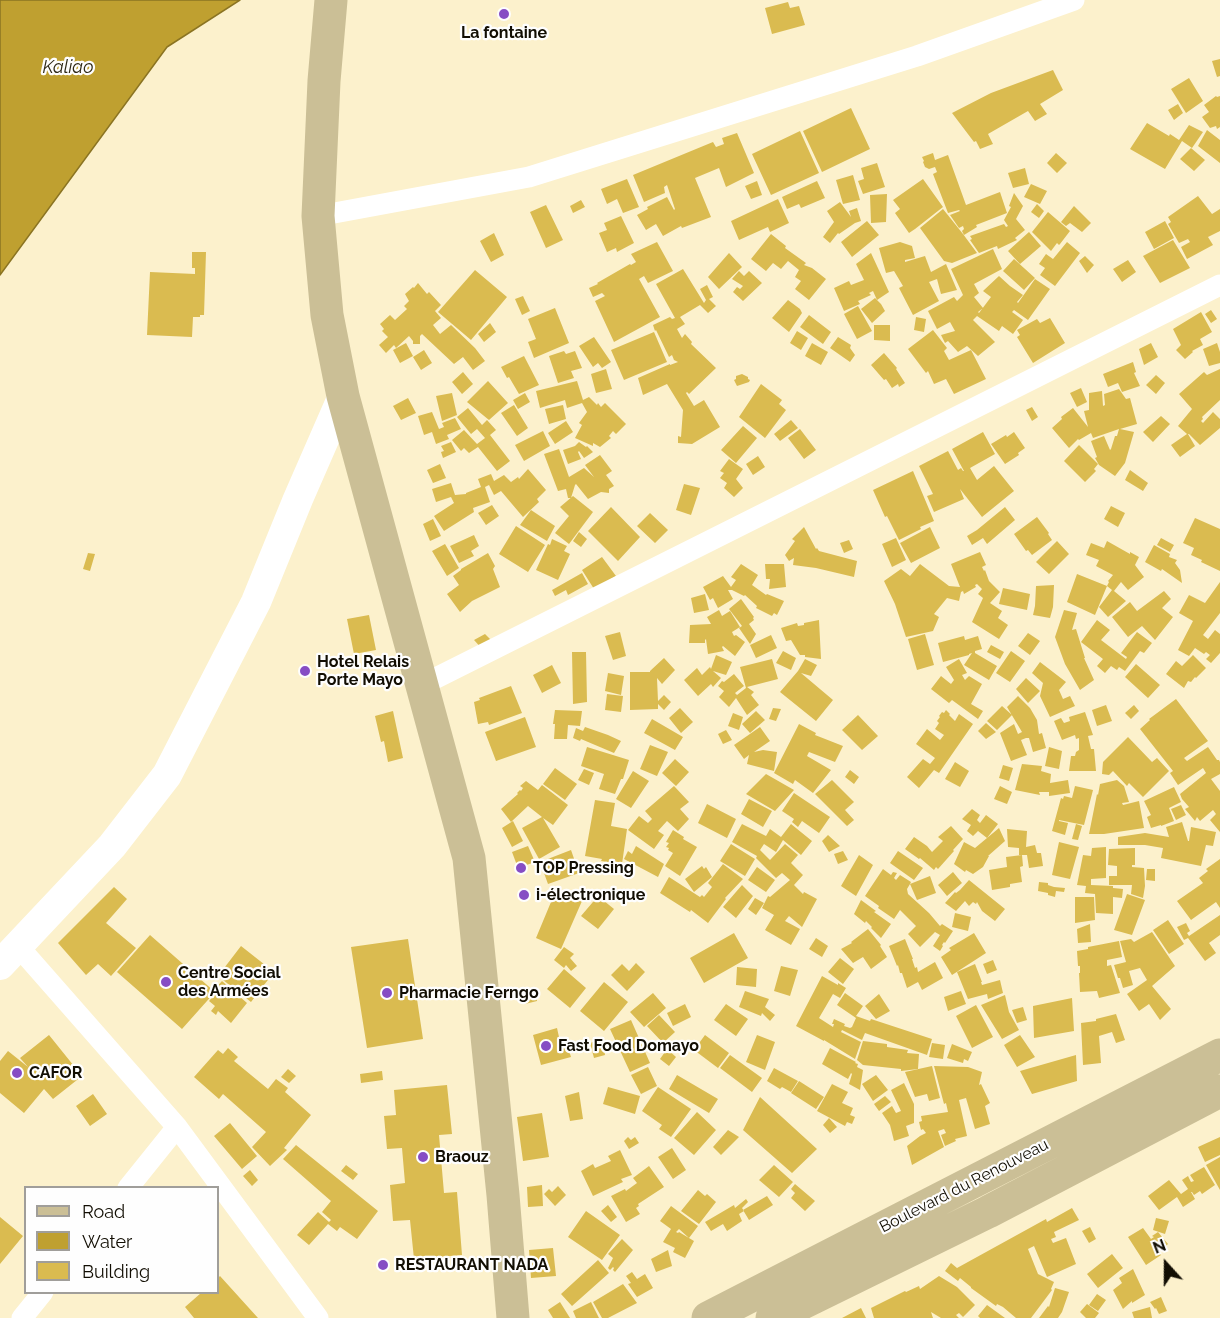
<!DOCTYPE html>
<html>
<head>
<meta charset="utf-8">
<style>
	body { margin:0 }
	#map { position:relative; width:1220px; height:1318px; overflow:hidden; background:#fcf1cc; font-family:Raleway,sans-serif }
	canvas { display:block }
	.legend { position:absolute; left:24px; top:1186px; width:195px; height:108px; box-sizing:border-box; background:#fefefe; border:2px solid #a09e9a; margin:0; padding:8px 10px; list-style:none; font-size:18px; color:#120e03 }
	.legend li { display:flex; align-items:center; gap:12px; height:30px }
	.legend b { width:30px; border:2px solid #a09e9a }
	.north { position:absolute; left:1136px; top:1234px; width:60px; height:60px; -webkit-text-stroke:4px #fefefe; paint-order:stroke; rotate:339deg; font-size:16px; font-weight:700; line-height:24px; text-align:center; color:#120e03 }
	.north::after { content:''; display:block; margin:auto; width:21px; height:27px; background:#120e03; clip-path:polygon(50% 0,100% 100%,50% 72%,0 100%) }
</style>
</head>
<body>
<div id="map">
<canvas width="1220" height="1318"></canvas>
<ul class="legend">
<li><b style="height:8px;background:#cbbf96"></b>Road</li>
<li><b style="height:16px;background:#bfa030"></b>Water</li>
<li><b style="height:16px;background:#dabb50"></b>Building</li>
</ul>
<div class="north">N</div>
</div>
<script>
const ctx = document.querySelector('canvas').getContext('2d');
ctx.lineJoin = 'round';
function fillPath(path, color) { ctx.fillStyle = color; ctx.fill(path, 'evenodd'); }
function trace(path, color, width, dash) { ctx.strokeStyle = color; ctx.lineWidth = width; ctx.lineCap = dash ? 'butt' : 'round'; ctx.setLineDash(dash || []); ctx.stroke(path); }
function drawText(font, color, halo, rows, align = 'center') {
  ctx.font = font + ' Raleway,sans-serif'; ctx.lineWidth = 4.5; ctx.setLineDash([]); ctx.textBaseline = 'middle'; ctx.strokeStyle = halo; ctx.fillStyle = color; for (const [text, x, y, turn = 0] of rows) {
    ctx.save(); ctx.translate(x, y); ctx.rotate((+turn || 0) * Math.PI / 180); ctx.textAlign = isNaN(turn) ? turn : align; if (halo) ctx.strokeText(text, 0, 0); ctx.fillText(text, 0, 0); ctx.restore();
  }
}
const water = new Path2D(`
	M0 0H240L167 47 0 275Z`);
const building = new Path2D(`
	M788 2 790 8 799 6 805 25 772 34 765 8Z
	M1220 59V76L1217 77 1212 61Z
	M1053 70 1063 90 1040 104 1047 114 1035 121 1028 111 988 134 993 144 980 149 976 141 974 142 952 113 991 93Z
	M1189 78 1203 101 1186 113 1171 89Z
	M1216 96 1217 97 1220 96V127L1217 129 1216 126 1210 128 1202 117 1209 112 1204 105Z
	M1178 104 1183 113 1174 120 1168 110Z
	M851 108 870 149 822 172 803 131Z
	M1147 123 1169 136 1170 134 1179 140 1189 125 1203 132 1192 148 1182 141 1165 169 1130 149Z
	M1207 130 1220 140V163L1198 146Z
	M800 131 819 173 771 195 752 154Z
	M737 133 754 173 726 187 719 168 695 178 711 217 682 228 681 226 663 236 656 224 646 230 637 215 648 209 647 207 667 197 674 210 675 209 667 185 664 187 665 193 644 202 633 175 713 142 716 147 724 144 722 138Z
	M1191 148 1205 160 1194 171 1180 159Z
	M933 153 935 160 948 155 966 205 1000 192 1007 213 976 225 977 227 964 235 962 231 964 229 963 226 959 228 950 215 960 211 959 210 948 213 933 174 937 172 935 167 929 169 925 167 923 162 924 161 922 157Z
	M1056 153 1067 163 1057 173 1047 163Z
	M877 163 885 187 863 194 858 181 864 179 861 168Z
	M1025 168 1029 184 1013 188 1008 173Z
	M853 175 860 200 843 204 836 180Z
	M627 179 639 207 623 213 617 199 607 204 601 189Z
	M923 179 943 207 915 229 909 233 895 213 900 209 893 200Z
	M757 181 762 195 751 199 745 186Z
	M817 181 825 198 801 208 799 204 787 209 782 197Z
	M1031 184 1047 191 1040 204 1024 197Z
	M1014 193 1023 206 1016 219 1025 230 1015 238 1017 240 998 249 997 246 979 253 970 240 972 239 970 236 1004 224 1006 227 1008 226 1004 220 1011 207 1009 206Z
	M887 194 886 222 871 223 870 195Z
	M1198 196 1212 214 1220 209V231L1208 237 1213 245 1187 259 1181 247 1190 242 1188 239 1179 243 1168 224 1171 222 1168 217Z
	M778 199 789 223 770 232 768 227 739 240 731 221Z
	M581 200 585 207 573 213 570 206Z
	M840 202 851 217 849 211 857 208 861 221 855 223 839 234 838 233 830 243 823 237 834 222 827 211Z
	M1037 204 1044 211 1039 218 1031 212Z
	M546 205 563 240 546 248 530 212Z
	M1074 206 1091 223 1082 232 1070 223 1066 226 1061 222Z
	M943 209 963 234 977 253 952 263 944 261 920 228Z
	M1048 212 1070 231 1060 244 1059 245 1057 243 1051 251 1032 232Z
	M621 216 634 243 617 252 616 248 607 252 599 233 607 230 604 223Z
	M867 221 879 235 852 257 841 242Z
	M1165 221 1174 238 1154 249 1145 232Z
	M1029 232 1041 246 1020 264 1008 251Z
	M494 233 504 255 491 262 480 241Z
	M771 234 786 246 785 248 806 263 804 265 812 268 826 279 809 300 795 289 801 281 795 277 799 270 788 261 781 269 773 263 766 271 751 259Z
	M1173 240 1190 268 1160 283 1143 256Z
	M657 242 673 271 648 283 644 276 639 279 660 317 614 342 595 301 605 296 602 293 593 297 589 288 598 284 597 283 630 264 631 265 636 262 631 254Z
	M900 242 912 246 915 258 905 260V262L925 256 931 272 946 264 957 290 941 294 937 279 929 282 939 301 913 315 899 288 903 286 894 271 886 273 879 248Z
	M1067 242 1080 253 1055 286 1040 275 1045 268 1039 264 1046 254 1053 259Z
	M993 249 1002 269 974 284 979 293 974 297 983 308 978 312 979 313 991 297 983 291 999 276 1010 286 1023 295 1017 302 1018 303 1035 279 1050 289 1028 320 1014 310 1012 312 1023 320 1013 334 1002 326 999 331 977 316 973 320 995 342 978 356 967 346 958 352 948 341 945 343 941 335 955 331 950 322 937 329 928 311 954 297 957 301 963 295 951 269Z
	M192 252H206L204 315H200V317H193L192 337 147 335 150 272 195 274V268H192Z
	M729 253 742 267 719 289 708 277Z
	M871 253 889 292 877 300 873 291 869 293 871 295 858 301 860 304 844 311 834 288 849 281 851 285 864 280 856 264Z
	M1085 256 1094 265 1087 273 1079 261Z
	M1014 259 1035 278 1024 290 1003 271Z
	M1128 260 1136 272 1122 282 1113 269Z
	M683 269 704 303 706 300 700 289 707 285 713 297 709 299 716 306 708 313 700 305 680 317 685 324 677 329 682 338 685 334 692 342 691 344 716 368 689 394 687 392 686 393 694 406 704 400 720 427 692 444 678 443V436L681 437 683 410 667 384 643 395 638 378 670 364V365L678 362 674 360 672 355 669 357 656 330 655 331 653 325 670 317 672 319 675 318 656 284Z
	M475 270 507 297 471 340 438 312Z
	M739 271 744 276 749 271 762 283 743 301 733 292 737 287 740 289 743 286 732 279Z
	M418 283 427 294 429 292 441 305 435 311 441 318 433 325 440 334 451 325 475 348 485 361 473 370 463 357 454 364 422 334 420 336V344H413V341L409 336 396 348 394 345 386 353 379 345 388 337 382 331 384 329 380 324 390 315 395 320 407 309 404 306 409 301 405 294 413 287 414 288Z
	M523 296 530 311 522 315 515 299Z
	M875 298 881 304 885 311 872 323 861 309Z
	M788 300 800 309 802 313 789 332 772 318Z
	M858 306 872 331 857 339 844 314Z
	M555 308 569 343 534 358 528 342 536 339 528 319Z
	M1211 310 1217 319 1211 323 1205 314Z
	M1201 312 1212 332 1200 339 1203 345 1192 351 1193 352 1185 359 1176 350 1181 345 1173 329Z
	M809 315 831 332 823 344 800 327Z
	M916 317 926 319 924 332 914 330Z
	M1050 318 1065 343 1033 363 1017 337 1020 335 1017 330 1037 319 1040 323Z
	M490 323 496 332 484 342 478 334Z
	M874 325H890V341L874 340Z
	M933 330 947 348 944 351 949 360 971 350 986 379 954 394 946 379 934 384 928 371 926 373 908 349Z
	M797 331 808 338 801 350 790 343Z
	M654 332 667 362 624 380 611 350Z
	M594 337 611 362 602 368 598 363 593 367 579 346Z
	M838 337 851 345 850 348 855 355 850 362 830 348Z
	M406 343 413 356 400 363 393 350Z
	M812 343 828 352 821 365 805 356Z
	M1151 343 1158 357 1144 365 1139 349Z
	M1217 343 1220 352V363L1209 366 1203 349Z
	M424 350 432 363 421 370 413 357Z
	M564 351 566 354 575 351 582 368 571 371 574 378 558 383 549 356Z
	M884 353 897 368 896 369 905 383 899 387 898 384 892 388 886 379 884 380 871 365Z
	M524 356 539 385 519 394 509 377 507 378 501 367Z
	M1133 362 1136 372 1134 373 1140 386 1122 392 1118 383 1108 387 1103 374Z
	M606 369 612 389 596 393 591 374Z
	M1220 369V400L1202 417 1203 419 1201 421 1203 423 1213 412 1220 419V428L1200 445 1189 434H1188L1195 446 1180 457 1171 445 1187 434 1178 426 1192 409 1179 394 1204 372 1207 375Z
	M463 372 473 384 462 394 452 382Z
	M742 374 748 377V379L750 380 749 382 737 386 734 380 736 379V376Z
	M1156 375 1165 383 1156 394 1146 385Z
	M488 381 508 403 489 420 467 402Z
	M577 381 583 400 589 397 597 405 598 403 601 407 605 403 626 424 616 434 613 431 609 436 611 438 600 447 593 443V446L575 438 582 425 579 423 587 412 582 403 567 408 565 400 540 408 536 391Z
	M761 384 782 400 779 404 786 410 765 438 739 417Z
	M1081 388 1087 402 1077 407 1070 393Z
	M1119 389 1126 399 1130 398 1137 424 1120 429 1134 432 1125 463 1115 476 1099 465 1095 458 1097 457 1091 441 1104 436 1110 450 1111 449 1115 436H1117L1119 429 1093 438 1091 433 1079 440 1078 439 1069 448 1052 428 1062 419 1061 417 1073 408 1088 427 1084 411 1089 410V393L1102 391 1103 406 1105 405 1104 394Z
	M452 393 457 415 442 421 436 396Z
	M525 393 530 402 518 409 513 400Z
	M408 398 416 413 401 420 393 406Z
	M514 405 528 428 517 436 501 413Z
	M563 405 566 419 549 424 545 409Z
	M1032 407 1038 417 1032 421 1026 410Z
	M468 408 482 425 487 420 496 430 490 435 510 461 497 471 478 447 469 453 464 448 461 451 452 440 464 430 477 444 485 438 477 429 471 434 457 417Z
	M432 412 439 429 444 427 442 423 455 418 461 429 447 435 449 439 436 444 432 432 424 435 418 416Z
	M1161 416 1170 424 1153 442 1143 432Z
	M791 420 798 428 780 441 774 434Z
	M566 421 573 432 555 444 548 433Z
	M743 426 757 438 736 463 721 450Z
	M800 429 816 450 804 459 788 438Z
	M543 431 550 446 524 461 515 445Z
	M983 432 995 454 970 468 977 480 994 466 1014 491 982 517 960 489 964 499 934 512 927 496 933 494 919 466 948 451 958 470 961 468 963 471H964L952 449Z
	M1014 432 1025 448 1018 453 1019 455 1005 464 991 444 1006 435 1007 437Z
	M451 442 456 452 443 458 441 452 444 451 441 446Z
	M579 442 586 447 587 446 593 452 584 458 579 451 578 452 581 459 568 464 563 450 575 446Z
	M1079 445 1098 464 1094 469 1096 471 1085 482 1064 461Z
	M559 449 569 477 584 468 594 477 585 465 600 455 612 471 606 475 614 486 609 489V493L601 492 588 499 576 484 575 485 571 498H568L566 489 558 491 544 454Z
	M758 456 765 467 753 475 746 464Z
	M729 459 743 469 736 479 743 488 734 497 724 488 727 483 720 478 724 473 720 471Z
	M440 464 446 478 433 483 427 470Z
	M528 469 546 490 537 499 539 502 523 517 501 491 494 495 489 485 485 487 490 502 473 508 474 512 444 531 434 516 454 503 451 497 436 502 432 489 451 483 455 495 466 494V493L481 487 478 479 491 474 494 481 504 475 511 482 518 477 519 479Z
	M1130 470 1148 483 1143 491 1125 480Z
	M913 471 934 521 920 527 921 529 899 540 887 516 885 517 873 490Z
	M684 484 700 488 691 515 676 510Z
	M573 496 593 512 569 544 555 533 569 516 560 507Z
	M492 505 499 516 486 525 478 513Z
	M1111 506 1125 513 1118 527 1104 519Z
	M611 507 640 537 618 561 588 531Z
	M1005 507 1015 520 987 544 983 538 972 545 967 536 977 530Z
	M531 510 555 526 547 541 520 525Z
	M650 513 668 530 655 543 637 526Z
	M1037 517 1049 533 1048 534 1052 540 1032 555 1028 550 1026 551 1014 534Z
	M1195 518 1220 529V571L1201 562 1202 560 1191 555 1194 548 1183 543Z
	M433 519 441 536 430 541 423 524Z
	M516 526 545 545 528 572 499 554Z
	M804 527 816 549 817 548 819 551 857 561 854 577 816 568 793 565 794 558 789 561 785 555 795 541 792 539Z
	M930 527 940 548 911 563 900 543Z
	M579 532 587 539 581 547 573 541Z
	M474 535 479 546 471 551 474 556 459 563 450 546Z
	M896 538 906 560 892 567 882 544Z
	M1161 538 1174 545 1170 552 1157 545Z
	M552 539 567 546 564 551 570 554 558 580 536 570 548 544 550 545Z
	M849 540 853 549 844 553 840 543Z
	M1057 541 1069 554 1049 574 1036 562Z
	M1107 541 1130 554V552L1139 557 1135 565 1144 577 1128 590 1121 582 1114 591 1126 601 1108 617 1099 607 1112 590 1107 586 1109 582 1108 581 1113 575 1096 566 1099 560 1086 555 1091 543 1104 548Z
	M445 544 459 568 447 576 432 551Z
	M1154 545 1170 554 1169 557 1177 560 1175 563 1180 570 1182 583 1162 569 1161 571 1145 562Z
	M980 552 986 565 982 567 984 571 985 570 989 581 1000 592 990 603 1002 611 998 618 1008 625 999 639 972 622 983 598 978 594 982 589 977 584 975 585 976 587 964 594 963 591 961 592 959 601 947 598 934 614 939 617 933 631 906 637 895 604 884 581 901 569 910 576 920 564 949 586 960 587 951 564Z
	M88 553 95 554 90 571 83 569Z
	M488 553 495 566 493 569 500 587 472 601 460 612 447 594 459 585 453 576 461 570V569Z
	M602 557 616 576 594 589 582 570Z
	M741 564 758 575 752 585 766 595 767 594 784 601 777 615 774 613 772 616 756 608 757 606 745 595 744 596 732 590H728L733 599 718 608 713 598 710 600 703 587 723 576 731 587 736 580 731 577Z
	M765 564H784L786 587 769 589 770 579H766Z
	M582 573 588 584 568 595 566 590 555 596 552 590Z
	M1077 574 1107 586 1095 615 1067 602Z
	M1220 582V613L1203 635 1208 639 1215 630 1220 634V653L1211 663 1206 659 1210 655 1206 652 1204 654 1195 648 1189 656 1178 650 1193 621 1179 613 1189 595 1205 603Z
	M1054 585 1053 607 1050 618 1033 615 1035 606 1036 586Z
	M1003 588 1030 594 1027 610 999 604Z
	M1164 591 1171 599 1162 608 1173 617 1155 640 1142 626 1128 637 1112 617 1130 602 1137 611Z
	M705 594 709 610 694 613 691 598Z
	M741 599 754 617 753 618 754 620 749 624 756 634 750 644 739 628 742 626 729 609Z
	M719 610 722 616 730 611 740 627 732 632 734 636 736 635 745 642 735 656 723 646 722 647 724 651 708 654 706 639 705 640V643H689L690 625 711 624 707 617Z
	M1064 610 1077 613 1072 630 1076 629 1085 658H1084L1094 680 1080 690 1065 664 1055 637Z
	M369 615 376 650 354 654 347 619Z
	M819 620 821 659 805 657V655H800L791 640 786 641 781 628 797 623 798 626 804 625V623Z
	M1097 620 1110 630 1101 640 1126 659 1127 657 1121 653 1137 632 1152 643 1144 653 1140 651 1125 671 1119 667 1117 670 1111 666 1105 673 1097 666 1103 659 1081 642Z
	M620 632 626 656 613 660 605 636Z
	M1028 633 1040 641 1030 655 1018 646Z
	M485 634 493 642 484 651 474 640Z
	M925 634 934 665 917 670 908 639Z
	M771 635 777 648 756 658 750 645Z
	M964 636 965 640 978 636 982 649 975 651V653L997 666 989 680 964 665 972 653 969 654V655L943 662 938 643Z
	M991 645 1004 652 1000 659 987 652Z
	M783 651 796 658 791 670 776 663Z
	M1011 651 1025 661 1010 682 996 673Z
	M572 652H586L587 702 573 704Z
	M716 655 732 662 726 675 713 671 721 678 713 687 711 684 698 696 684 680 697 668 702 675 710 667 711 669Z
	M1193 655 1206 668 1196 678 1195 677 1191 682 1188 681 1184 688 1166 674 1176 661 1182 666Z
	M664 658 675 670 662 684 657 678 658 701 664 695 671 702 664 710 658 704V709L630 710V672H650V671Z
	M772 659 778 679 747 687 754 692 751 695 759 705 747 715 736 698 729 707 719 697 724 691 718 686 722 681 724 682 734 674 744 686 735 693 737 695 746 688 740 667Z
	M805 659 817 665 811 676 801 673 833 700 816 721 780 692 798 671Z
	M959 659 967 673 962 675 965 680 969 676 982 684 971 704 983 711 978 719 952 700 949 703 931 689 941 676 951 684 954 680 946 667Z
	M1040 662 1066 682 1059 690 1063 699 1070 696 1075 706 1050 717 1040 696 1043 683 1032 673Z
	M1136 664 1160 685 1148 698 1125 677Z
	M552 665 561 683 542 693 533 675Z
	M608 673 624 676 621 695 605 691Z
	M1026 678 1040 691 1028 703 1016 689Z
	M511 686 522 713 489 725 488 722 478 724 474 702 480 700 479 698Z
	M607 694 623 696 621 712 605 710Z
	M1018 696 1030 708 1037 720 1039 734 1042 733 1046 748 1033 752 1029 738H1026L1021 740 1027 755 1011 761 1000 733 1014 724 1018 734 1022 732 1007 707Z
	M1176 699 1208 741 1184 758 1187 761 1208 747 1217 760H1219L1220 762V774L1211 779 1220 791V832L1210 820 1216 814 1213 810 1200 821 1197 817 1195 821 1185 809 1189 807 1182 799 1180 794 1206 773 1203 768 1178 785 1170 773 1173 771 1140 729 1150 720 1149 719Z
	M1106 705 1112 721 1097 726 1092 710Z
	M1134 705 1139 711 1131 719 1125 713Z
	M1002 706 1012 715 997 730 987 721Z
	M680 708 693 722 681 733 669 718Z
	M773 708 781 709 776 721 769 719Z
	M555 710 582 711 580 726 568 725 567 739H554L555 724H553Z
	M946 710 950 714 949 715 955 721 959 714 973 724 939 773 934 770 919 788 907 777 923 759 930 764 935 758 916 744 927 729 940 740 944 735 935 729 939 723 937 721 940 717 939 716 942 712 944 713Z
	M393 711 403 758 388 762 384 741 381 742 375 716Z
	M756 711 765 720 750 733 742 724Z
	M1085 712 1093 735 1088 736 1091 749H1094L1096 771H1069L1071 756H1075L1076 752 1079 750V738L1076 739 1075 735 1062 740 1054 721 1061 718 1064 723 1070 721 1069 717Z
	M733 713 743 717 739 730 728 726Z
	M858 715 878 736 862 750 842 730Z
	M525 717 536 747 496 761 485 732Z
	M652 719 683 737 675 750 644 733Z
	M986 723 996 732 986 739 978 731Z
	M799 724 816 733 815 735 843 746 835 762 809 752 807 756 831 770 813 793 795 780 793 784 774 773Z
	M585 727 608 735 621 741 614 753 581 739 580 741 573 738 576 728 583 731Z
	M760 727 770 741 754 752 763 750 777 752 774 771 747 764 749 755 744 759 734 745Z
	M726 730 732 740 723 744 718 734Z
	M1128 737 1152 762 1157 758 1169 771 1143 797 1129 783 1127 786 1113 771 1109 775 1102 774 1103 762Z
	M650 745 668 752 657 776 640 769Z
	M587 747 629 760 623 779H621L615 794 599 789 604 774 581 766Z
	M1049 747 1062 751 1059 769 1045 766Z
	M675 759 689 772 676 786 662 773Z
	M955 762 969 771 960 787 945 779Z
	M1022 764 1042 766 1041 771 1051 774 1050 783 1068 780 1070 793 1049 796V792H1039L1040 795 1015 790Z
	M1003 765 1013 768 1009 781 999 778Z
	M555 768 577 784 565 800 543 784Z
	M584 769 594 773 589 785 578 780Z
	M850 770 859 777 854 784 845 777Z
	M633 771 649 781 631 808 616 799Z
	M766 774 794 790 775 811 746 794Z
	M832 780 854 802 845 810 854 820 847 826 815 794Z
	M1117 780 1124 786 1129 802 1122 803 1123 805 1139 801 1144 828 1104 834H1089L1097 794 1098 795 1100 784Z
	M526 781 538 790 542 785 568 805 553 825 543 818 560 847 539 859 522 828 542 817 528 806 511 822 501 809 518 794 517 793 520 790 521 791 523 788 520 786Z
	M674 786 689 802 680 809 689 819 678 831 667 821 658 831 664 835 654 849 628 830 639 816 648 823 652 819 645 811Z
	M1000 786 1012 792 1007 804 994 799Z
	M1075 786 1093 790 1084 825 1059 820V821L1068 823 1065 835 1052 831 1061 798 1063 799 1064 796 1072 798Z
	M1174 787 1181 802 1169 808 1174 821 1161 826V825L1151 828 1147 817 1151 815 1144 801Z
	M794 793 830 817 819 833 802 821 798 827 792 822 794 819 782 811Z
	M749 799 772 811 763 827 741 814Z
	M595 800 615 803 611 826 627 829 622 864 601 861 602 859 585 856Z
	M707 804 736 819 727 838 698 823Z
	M1181 805 1186 815 1176 820 1171 809Z
	M972 809 980 815 977 820 980 823 986 815 998 824 987 838 978 831 973 836 967 831 971 825 962 819Z
	M513 821 523 841 512 847 502 828Z
	M1182 822 1188 841H1189L1191 827 1216 832 1213 846 1206 845 1201 866 1161 858 1163 848 1145 845H1118V837L1145 833 1169 837 1166 827Z
	M742 824 766 836 770 829 781 837 791 824 812 841 801 855 783 840 776 852 764 844 760 850 770 860 785 844 798 855 791 863 803 875 794 885 803 894 804 892 817 899 802 927 789 916 785 921 800 929 791 945 765 930 774 915 762 908 768 896 770 897 790 880 782 873 776 878 756 858 757 856 732 842Z
	M1076 824 1082 826 1078 840 1072 839Z
	M951 826 963 839 953 850 954 851 938 869 936 867 934 870 920 858 919 859 905 849 914 837 927 846 932 852 943 841 938 837Z
	M999 828 1005 841 988 856H989L983 867 973 874 966 870 965 872 954 864 964 842 975 848Z
	M1007 829 1027 831 1026 847 1035 845 1037 853H1041L1043 866 1029 868 1027 855H1019V848L1008 847Z
	M673 830 684 837 683 839 697 847 680 876 665 866 673 853 668 850 669 848 666 847 669 843 666 842Z
	M828 835 840 846 829 852 822 841Z
	M1059 842 1079 847 1070 879 1052 875Z
	M731 844 755 859 745 876 720 861Z
	M528 846 535 862 518 868 512 852Z
	M636 846 664 864 658 877 624 859 628 851 632 854Z
	M1106 847V878L1091 879V885L1113 886V888L1123 889 1122 898 1113 897V914L1096 913 1095 894 1085 893 1086 886 1077 885 1083 855 1091 856 1092 848Z
	M1135 848V865H1132V867L1144 868 1145 886 1143 898 1131 894 1132 885H1109V876H1117V866L1108 865 1109 849Z
	M571 850 579 873 548 884 540 862Z
	M843 851 848 860 838 864 834 854Z
	M898 851 923 868 914 880 890 863Z
	M859 855 873 865 856 896 841 886Z
	M1022 855 1023 866 1020 867 1022 882 1010 884V887L992 890 989 870 1007 867 1006 857Z
	M1220 859V908L1216 902 1191 920 1177 901 1203 883 1199 878 1208 871 1206 869Z
	M723 864 743 879 725 898 726 899 708 923 691 910 690 912 660 893 669 877 700 897 702 895 704 897 712 887 708 883Z
	M702 866 704 869 706 867 712 877 694 892 685 879Z
	M757 867 775 880 766 892 748 880Z
	M883 869 891 875 893 872 897 873 894 878 896 880 900 875 911 882 910 884 930 876 936 893 917 900 910 884 907 889 908 894 929 913 940 926 942 924 953 931 945 943 944 942 942 945 943 946 940 951 933 946 940 935 935 932 920 947 908 934 916 926 900 910 894 919 878 908 879 906 865 896Z
	M1147 869H1155V881L1146 880Z
	M953 872 962 883 947 896 938 885Z
	M969 880 1005 909 995 921 982 911 977 902 976 904 973 902 969 906 965 901 956 911 945 903 955 892 956 893 960 890Z
	M1039 882 1048 883V885L1054 887 1065 888 1064 892 1056 891 1055 897 1048 895V893L1038 891Z
	M742 885 753 896 736 918 723 907Z
	M114 887 127 899 106 923 136 948 111 976 98 964 86 975 58 943Z
	M556 890 582 901 561 949 536 938Z
	M1127 894 1145 900 1132 935 1114 930Z
	M598 896 614 909 598 929 581 916Z
	M1075 897H1094L1095 920 1075 923Z
	M755 898 764 903 756 915 748 909Z
	M861 900 876 911 874 912 891 924 881 938 871 928 872 927 866 921 865 923 854 914Z
	M955 913 971 917 968 931 952 927Z
	M1220 915V935L1209 943 1216 953 1205 961 1188 938 1184 940 1177 927 1186 923 1190 931 1187 933 1189 936Z
	M1168 920 1184 944 1169 954 1153 930Z
	M1090 924 1091 942 1078 943 1077 929Z
	M868 929 881 945 880 946 887 957 871 969 863 957 853 963 841 949 852 943 851 942Z
	M1152 932 1175 966 1152 986 1171 1009 1160 1020 1149 1004 1139 1011 1127 994 1147 980 1140 968 1129 971 1133 985 1123 988 1120 978H1118L1114 965 1126 962 1120 941 1131 939 1134 942Z
	M734 933 748 958 704 983 690 958Z
	M974 933 986 953 952 975 941 957 951 950 949 948Z
	M150 935 215 992 182 1029 117 972Z
	M816 938 828 946 822 957 809 949Z
	M408 939 423 1039 367 1048 351 947Z
	M905 939 913 959H912L915 968 917 967 918 972 935 962 943 978 922 990 918 982 907 988 902 973H900L898 965 897 966 889 946Z
	M1119 941 1122 957 1107 960V966L1111 965 1120 993 1099 998 1097 991 1080 992 1079 973H1080V966H1078L1077 951 1088 949V947Z
	M241 946 274 972 251 1002 218 976Z
	M564 947 574 954 570 958 577 966 571 971 566 965 564 968 554 960Z
	M840 958 854 969 843 984 828 972Z
	M993 960 997 970 987 974 983 964Z
	M636 963 645 972 627 991 611 975 622 964 629 971Z
	M975 964 982 982H981L982 985 1000 980 1003 993 988 999 987 994 968 999 957 972Z
	M781 966 798 970 790 996 774 991Z
	M737 967 757 969 756 987 736 985Z
	M564 969 586 988 570 1008 547 989Z
	M822 976 838 985V983L846 988 840 998 833 994 819 1018 833 1027 834 1024H832L834 1019 845 1024 844 1026 850 1028 852 1027 856 1018 837 1005 845 993 863 1006 856 1016 870 1021 871 1019 932 1039 927 1055 865 1033 862 1040 842 1030 841 1032 861 1042 855 1059 824 1040V1041L796 1026Z
	M222 981 247 1003 231 1023 218 1011 216 1015 211 1011 215 1006 209 1001 217 992 214 990Z
	M604 982 628 1002 604 1031 580 1011Z
	M745 991 769 999 765 1007 775 1015 770 1021 762 1013 761 1016 739 1007Z
	M961 991 966 1004 948 1011 944 997Z
	M536 993 537 1001 525 1004 523 995Z
	M653 993 666 1008 644 1027 630 1012Z
	M879 994 890 1011 876 1019 865 1006Z
	M1005 995 1009 1012 1019 1030 1002 1039 981 1005Z
	M1072 998 1074 1031 1034 1038 1033 1006Z
	M685 1004 691 1017 673 1026 667 1013Z
	M726 1004 748 1019 736 1036 714 1020Z
	M976 1005 993 1037 972 1048 956 1016Z
	M1023 1007 1027 1020 1017 1023 1012 1010Z
	M1116 1014 1125 1040 1116 1043 1112 1032 1099 1036 1101 1063 1083 1065 1081 1023 1096 1021V1019Z
	M659 1015 675 1032 663 1043 647 1026Z
	M631 1020 650 1063 630 1072 610 1029Z
	M557 1028 561 1046 567 1044 571 1057 541 1065 533 1035Z
	M49 1035 82 1076 53 1099 44 1089 24 1113 0 1093V1061L8 1051 28 1067 20 1058Z
	M705 1035 729 1053 718 1068 694 1050Z
	M757 1035 775 1042 765 1070 746 1062Z
	M1020 1035 1035 1057 1017 1067 1004 1045Z
	M602 1039 605 1055 594 1058 590 1043Z
	M863 1041 887 1044V1047L908 1050 907 1053 919 1054 918 1069 901 1071V1069L863 1065 857 1060Z
	M932 1043 945 1045 943 1059 929 1057Z
	M952 1044 972 1052 968 1061 964 1059 963 1063 947 1058Z
	M228 1048 238 1057 234 1061 268 1089 276 1079 288 1088 285 1092 311 1115 284 1148 287 1150 270 1166 252 1147 266 1132 223 1094 219 1099 194 1077 218 1050 223 1054Z
	M830 1048 856 1062 855 1063 858 1064 857 1067 863 1070 860 1090 849 1084 852 1074 851 1073 848 1079 822 1064Z
	M667 1049 676 1057 669 1066 660 1059Z
	M730 1055 762 1078 752 1092 720 1068Z
	M1076 1055 1077 1081 1032 1094 1020 1071Z
	M932 1066 940 1098 929 1101 927 1094 915 1097 905 1072Z
	M934 1066 968 1067 982 1072 979 1085 981 1084 990 1103 985 1106 990 1124 975 1129 966 1098 959 1100 967 1136 955 1139 956 1141 945 1146 941 1135 946 1133 944 1129 938 1131 944 1147 912 1165 907 1146 920 1136 926 1133 923 1129 921 1130 919 1122 922 1121 921 1116 948 1112 946 1103 944 1104Z
	M648 1067 657 1086 641 1094 631 1075Z
	M774 1068 798 1081 791 1092 782 1087 780 1089 767 1081Z
	M288 1069 296 1076 289 1083 281 1077Z
	M382 1071 383 1080 361 1083 360 1074Z
	M677 1075 718 1099 709 1113 669 1089Z
	M876 1075 888 1090 873 1101 862 1084Z
	M799 1081 824 1097 816 1109 791 1093Z
	M904 1083 914 1104V1123L906 1126 909 1136 894 1141 890 1125 882 1113 892 1106 896 1113 901 1111 891 1090Z
	M832 1084 848 1092 842 1103 853 1108 850 1115 855 1117 852 1124 847 1122 845 1126 817 1111Z
	M447 1085 452 1134 439 1135 444 1193 457 1192 462 1255 414 1259 410 1220 393 1221 390 1185 405 1183 402 1148 387 1149 384 1116 396 1115 394 1090Z
	M608 1087 640 1096 635 1114 603 1104Z
	M658 1087 691 1109 671 1137 659 1129 662 1125 642 1111Z
	M579 1092 583 1119 570 1121 565 1096Z
	M93 1094 107 1114 90 1126 76 1106Z
	M885 1096 891 1102 879 1111 874 1104Z
	M760 1097 817 1149 792 1173 743 1130Z
	M697 1112 716 1130 694 1155 674 1138Z
	M542 1113 549 1157 523 1161 517 1117Z
	M829 1118 837 1127 830 1133 823 1125Z
	M230 1123 257 1156 242 1169 214 1136Z
	M728 1130 739 1137 721 1155 713 1147Z
	M628 1137 631 1140 635 1137 639 1143 629 1149 624 1141Z
	M1220 1137V1155L1205 1162 1198 1147Z
	M296 1145 378 1211 357 1239 340 1227 337 1231 328 1224 309 1245 297 1235 318 1212 329 1222 331 1220 322 1212 331 1201 283 1159Z
	M672 1148 686 1170 673 1179 658 1157Z
	M620 1150 632 1175 621 1179 623 1182 593 1196 581 1171 593 1164 595 1168 611 1161 608 1156Z
	M1220 1157V1190L1206 1165Z
	M346 1165 358 1174 353 1180 341 1171Z
	M774 1165 793 1182 779 1197 759 1180Z
	M649 1166 664 1187 638 1204 639 1206 636 1208 640 1214 626 1222 611 1196 625 1189 626 1191 637 1183 633 1178Z
	M1204 1167 1215 1185 1202 1194 1200 1191 1194 1195 1192 1192H1191L1195 1199 1183 1207 1177 1197 1159 1210 1148 1196 1169 1180 1181 1194 1188 1189 1182 1180 1188 1176 1191 1182 1194 1181 1190 1175Z
	M250 1170 258 1180 252 1186 243 1176Z
	M795 1184 815 1201 805 1211 791 1198 795 1193 791 1189Z
	M542 1185 543 1206 528 1207 527 1187Z
	M558 1186 566 1195 555 1206 544 1194 549 1189 552 1192Z
	M698 1190 705 1196 707 1194 716 1202 699 1224 681 1211Z
	M767 1196 773 1205 749 1220 743 1210Z
	M746 1199 748 1202 742 1208 744 1211 739 1214 742 1221 727 1231 723 1224 711 1231 705 1222 734 1205 735 1208Z
	M608 1205 617 1217 611 1222 601 1211Z
	M671 1206 698 1226 689 1238 679 1229 676 1232 678 1233 679 1232 694 1241 685 1258 673 1252 675 1248 663 1242 671 1229 660 1221Z
	M1072 1208 1079 1220 1054 1232 1056 1237 1051 1239 1053 1243 1066 1238 1076 1264 1047 1277 1034 1246 1028 1249 1038 1274 1054 1282 1051 1289 1052 1290 1031 1318H1016L1003 1307 997 1304 996 1306 971 1288V1287L960 1278 958 1281 945 1271 951 1263 957 1268 1046 1219 1047 1222Z
	M586 1211 620 1235 602 1260 568 1237Z
	M0 1217 23 1236 0 1264Z
	M1156 1218 1169 1221 1165 1234 1153 1230Z
	M1090 1227 1096 1239 1089 1243 1082 1231Z
	M1143 1228 1151 1239 1154 1237 1152 1236 1158 1232 1168 1244 1159 1252 1161 1255 1146 1265 1128 1237Z
	M622 1239 633 1250 615 1272 613 1270 614 1268 613 1267 610 1270 608 1268 613 1258 608 1254Z
	M553 1248 556 1276 531 1278 529 1250Z
	M668 1250 672 1266 656 1272 651 1259Z
	M1112 1254 1123 1268 1098 1288 1087 1274Z
	M598 1260 609 1273 572 1306 561 1294Z
	M1133 1269 1145 1295 1132 1303V1301L1123 1309 1113 1290 1122 1283 1119 1278Z
	M632 1272 637 1279 645 1274 653 1288 637 1297 628 1284 631 1283 626 1276Z
	M220 1276 258 1318H194L185 1307 201 1293H218V1278Z
	M939 1276 957 1287 975 1305 963 1317 959 1313 956 1315 959 1318H941L931 1312 933 1318H874L871 1308 905 1291 906 1292 919 1286 920 1289Z
	M623 1284 637 1303 608 1318H602L593 1302Z
	M1055 1288 1069 1292 1062 1312 1058 1318H1039L1048 1306 1049 1307Z
	M1097 1294 1106 1300 1098 1311 1089 1305Z
	M1161 1297 1167 1311 1159 1314 1156 1308 1155 1309 1150 1302Z
	M560 1302 570 1318H553L548 1310Z
	M591 1302 599 1318H576L573 1311Z
	M1087 1304 1099 1313 1095 1318H1086L1080 1312Z
	M987 1305 1005 1318H980L978 1316Z
	M1150 1307 1152 1318H1134L1132 1312Z
	M861 1308 866 1318H842Z`);
const street = new Path2D(`
	M318 216 529 177 917 56 1074 0
	M422 685 1220 285
	M18 946 177 1127 318 1318
	M128 1188 177 1127
	M22 1318 43 1292`);
const secondary = new Path2D(`
	M0 965 112 846 167 775 256 602 298 499 343 396`);
const primary = new Path2D(`
	M331 0 324 81 318 216 327 315 343 396 469 858 503 1195 513 1318
	M708 1318 1220 1055
	M772 1318 988 1212 1220 1091`);
const markers = [
	[504,14,6,"#864dc4"],
	[305,671,6,"#864dc4"],
	[521,868,6,"#864dc4"],
	[524,895,6,"#864dc4"],
	[166,982,6,"#864dc4"],
	[387,993,6,"#864dc4"],
	[546,1046,6,"#864dc4"],
	[17,1073,6,"#864dc4"],
	[423,1157,6,"#864dc4"],
	[383,1265,6,"#864dc4"]
];
const poiNames = [
	["La fontaine",504,33,"center"],
	["Hotel Relais",317,662],
	["Porte Mayo",317,680],
	["TOP Pressing",533,868],
	["i-électronique",536,895],
	["Centre Social",178,973],
	["des Armées",178,991],
	["Pharmacie Ferngo",399,993],
	["Fast Food Domayo",558,1046],
	["CAFOR",29,1073],
	["Braouz",435,1157],
	["RESTAURANT NADA",395,1265]
];
const streetNames = [
	["Boulevard du Renouveau",964,1186,-27]
];
const waterNames = [
	["Kaliao",68,68]
];
fillPath(water, '#bfa030');
trace(water, '#8b7422', 1.5);
fillPath(building, '#dabb50');
trace(street, '#fff', 21);
trace(secondary, '#fff', 30);
trace(primary, '#cbbf96', 33);
for (const [x, y, r, color] of markers) { const dot = new Path2D(); dot.arc(x, y, r, 0, 2 * Math.PI); ctx.fillStyle = color; ctx.fill(dot); trace(dot, '#fefefe', 2); }
drawText('bold 16px', '#120e03', '#fefefe', poiNames, 'left');
drawText('16px', '#120e03', '#fefefe', streetNames);
drawText('italic 18px', '#2f2917', '#fefefe', waterNames);
</script>
</body>
</html>
